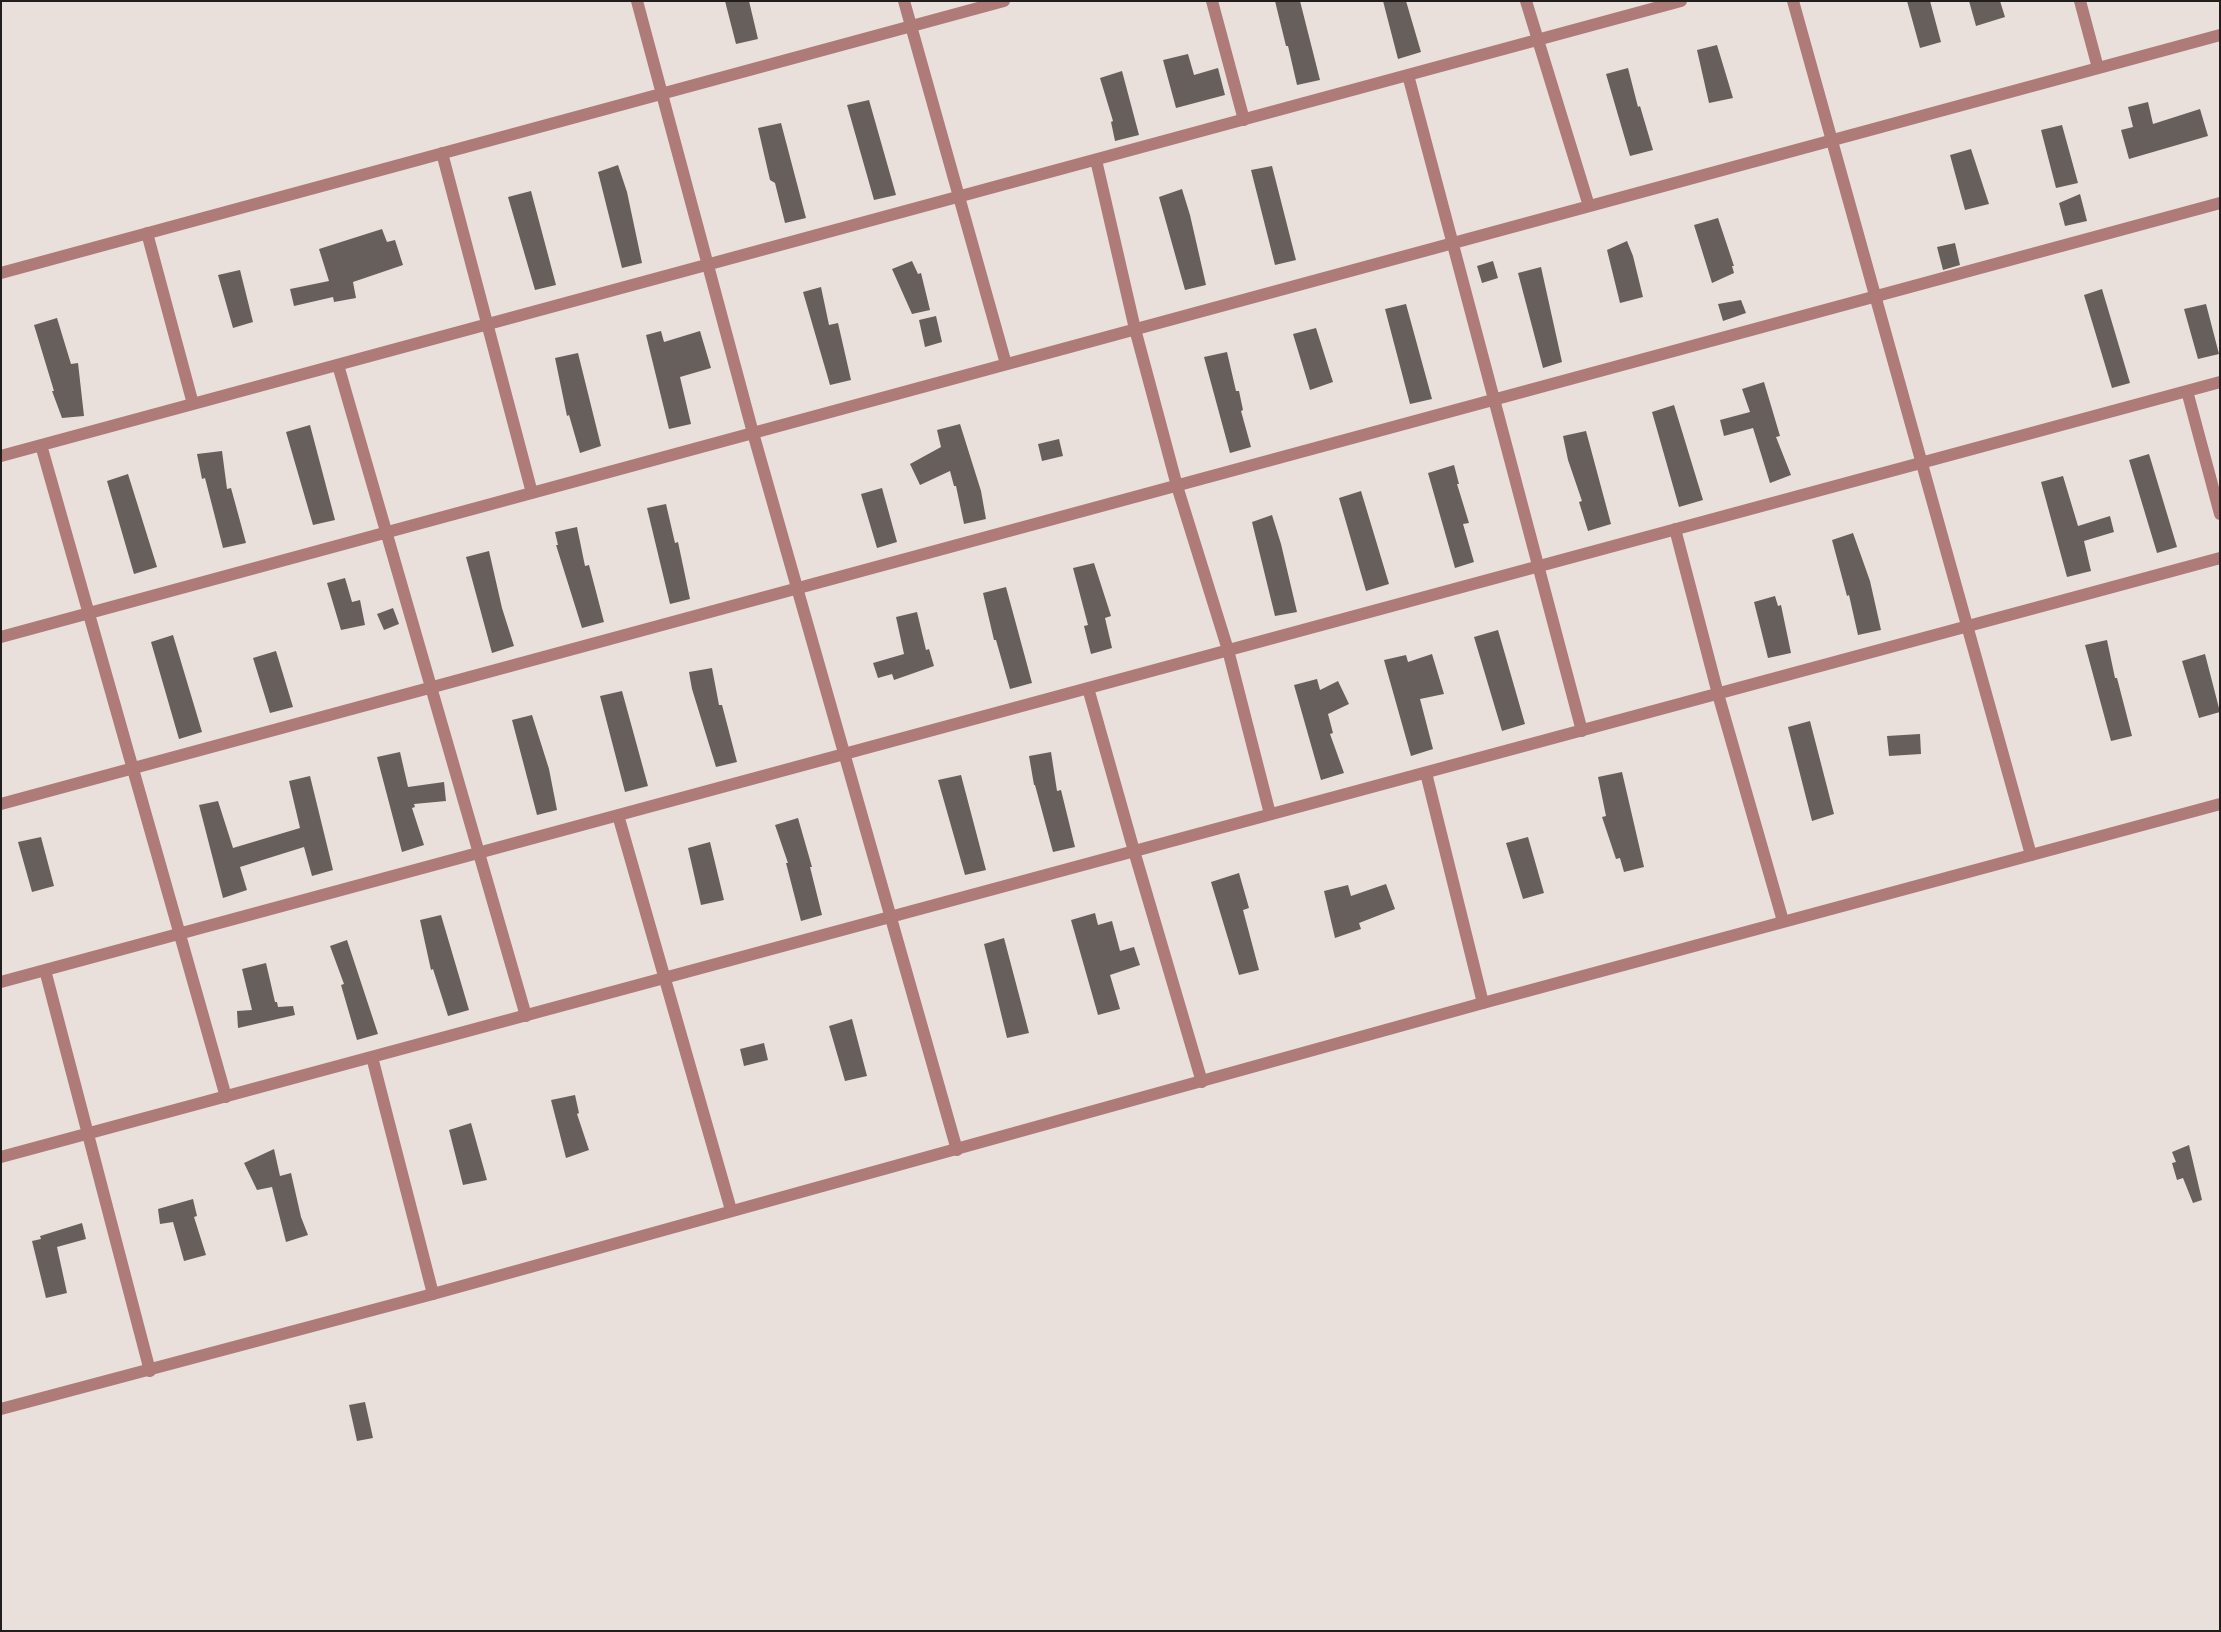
<!DOCTYPE html>
<html>
<head>
<meta charset="utf-8">
<style>
	body { margin:0 }
	#map { position:relative; width:2221px; height:1632px; overflow:hidden; background:#e9e0dc; font-family:"Sofia Sans Condensed",sans-serif }
	canvas { display:block }
	.frame { position:absolute; inset:0; border:2px solid #211e1d; pointer-events:none }
</style>
</head>
<body>
<div id="map">
<canvas width="2221" height="1632"></canvas>
<div class="frame"></div>
</div>
<script>
const ctx = document.querySelector('canvas').getContext('2d');
ctx.lineJoin = 'round';
function fillPath(path, color) { ctx.fillStyle = color; ctx.fill(path, 'evenodd'); }
function trace(path, color, width, dash) { ctx.strokeStyle = color; ctx.lineWidth = width; ctx.lineCap = dash ? 'butt' : 'round'; ctx.setLineDash(dash || []); ctx.stroke(path); }
const building = new Path2D(`
	M725 1H749L758 39 736 44Z
	M1275 1H1300L1320 80 1297 85 1288 46H1286Z
	M1383 1H1406L1421 52 1398 59Z
	M1907 1H1930L1941 42 1920 48Z
	M1969 1H2000L2005 17 1976 26Z
	M1717 45 1733 98 1709 103 1697 50Z
	M1188 54 1194 75 1218 68 1225 95 1176 108 1163 60Z
	M1628 68 1638 107 1640 106 1653 150 1630 156 1606 74Z
	M1122 71 1139 135 1115 141 1111 122 1113 121 1100 78Z
	M869 100 896 195 874 200 847 105Z
	M2148 102 2153 124 2200 109 2208 136 2129 159 2121 130 2133 127 2128 107Z
	M781 123 806 218 785 223 775 183 770 180 758 128Z
	M2062 125 2078 183 2056 188 2041 130Z
	M1971 149 1989 204 1965 210 1950 155Z
	M618 165 627 192 642 263 622 268 598 172Z
	M1272 166 1296 260 1275 265 1251 170Z
	M1182 189 1190 215 1206 285 1185 290 1159 197Z
	M531 191 556 285 535 290 508 197Z
	M2080 194 2087 221 2065 226 2059 203Z
	M1718 218 1734 266H1732L1734 273 1712 283 1694 225Z
	M382 229 387 242 395 240 403 265 353 282 356 298 334 302 333 297 294 306 290 289 329 281 319 249Z
	M1627 241 1633 256 1643 297 1620 303 1607 250Z
	M1955 243 1960 265 1943 270 1937 247Z
	M912 261 918 274 921 273 930 310 912 314 892 269Z
	M1493 261 1498 278 1482 283 1477 266Z
	M1541 267 1562 362 1543 368 1518 273Z
	M240 270 253 322 233 328 218 275Z
	M821 287 829 325 838 323 851 380 830 385 803 292Z
	M2102 289 2130 383 2112 388 2084 295Z
	M1741 300 1746 313 1723 321 1718 304Z
	M1406 304 1432 399 1410 404 1385 309Z
	M2206 304 2219 354 2198 359 2184 309Z
	M936 316 942 342 925 347 919 320Z
	M57 318 71 364 78 363 84 416 62 418 52 391H54L34 325Z
	M1316 328 1333 382 1310 390 1293 334Z
	M661 331 664 342 700 331 711 368 680 377 691 424 669 429 646 335Z
	M1227 352 1236 391H1239L1243 410 1241 411 1251 447 1230 453 1204 357Z
	M578 353 601 446 580 453 569 415 567 416 555 358Z
	M1764 382 1780 436 1776 437 1791 475 1770 483 1753 428 1724 436 1720 420 1750 412 1742 389Z
	M1674 405 1703 500 1679 507 1652 412Z
	M960 424 981 491 986 519 964 524 956 486H954L950 471 920 485 910 464 941 447 937 430Z
	M310 425 335 520 313 525 286 432Z
	M1586 431 1611 524 1588 531 1579 502 1582 501 1568 460 1563 436Z
	M1059 439 1063 456 1042 461 1038 444Z
	M222 451 227 489 231 488 246 543 223 548 205 478 202 479 197 454Z
	M2149 454 2177 547 2157 553 2129 460Z
	M1454 465 1459 484H1457L1469 523 1463 524 1474 562 1455 568 1428 473Z
	M128 474 157 567 134 574 107 481Z
	M2063 476 2078 526 2110 516 2114 532 2084 541 2091 571 2067 577 2041 482Z
	M882 488 897 542 877 548 861 494Z
	M1361 491 1389 584 1366 591 1339 498Z
	M666 504 675 543 678 542 690 599 670 604 647 508Z
	M1272 515 1281 544 1297 612 1275 616 1252 522Z
	M577 527 585 566 589 565 604 622 582 628 556 545H558L555 532Z
	M1853 533 1870 581 1881 630 1858 635 1849 595 1847 596 1832 540Z
	M489 551 502 608 514 646 492 653 466 557Z
	M1094 563 1111 616 1105 618 1112 648 1091 654 1084 626 1088 625 1073 568Z
	M345 578 352 602 360 600 365 625 341 630 327 583Z
	M1006 587 1032 683 1010 689 996 640H994L983 593Z
	M1775 596 1778 606 1781 605 1791 653 1768 658 1754 602Z
	M393 608 399 624 384 630 377 614Z
	M917 612 926 650 929 649 934 666 894 680 892 674 878 678 873 663 904 654 896 617Z
	M1498 630 1525 724 1502 731 1474 637Z
	M173 635 202 732 179 739 151 642Z
	M2107 640 2115 678H2117L2132 736 2111 741 2085 645Z
	M276 651 293 707 270 713 253 658Z
	M1432 654 1444 694 1420 699 1433 749 1411 756 1384 660 1406 655 1408 662Z
	M2205 654 2220 712 2199 718 2182 661Z
	M712 668 719 705H722L737 762 716 767 692 689 689 672Z
	M1317 679 1320 690 1338 681 1349 704 1328 714 1333 733 1330 734 1344 773 1321 780 1294 685Z
	M622 691 648 786 625 792 600 696Z
	M532 715 549 769 557 810 537 815 512 720Z
	M1810 721 1834 814 1812 821 1788 727Z
	M1920 734 1921 754 1889 756 1887 736Z
	M400 752 408 787 444 782 446 801 414 804 415 807 412 808 424 845 402 852 377 757Z
	M1051 752 1057 791 1061 790 1075 847 1053 852 1035 785H1034L1029 756Z
	M1622 772 1644 867 1624 872 1620 858 1616 859 1602 817 1606 816 1598 777Z
	M961 775 986 870 965 875 938 780Z
	M310 776 333 870 312 876 304 847 240 867 247 890 223 898 199 805 218 801 233 848 300 828 289 781Z
	M798 818 812 867H810L822 915 801 921 786 863H788L775 825Z
	M41 837 54 886 32 892 18 842Z
	M1528 837 1544 893 1523 899 1506 843Z
	M710 842 724 900 701 905 688 848Z
	M1239 873 1249 908 1243 910 1259 970 1239 975 1211 882Z
	M1386 884 1395 909 1359 923 1361 929 1335 938 1324 891 1348 885 1351 896Z
	M1095 913 1098 925 1112 921 1120 951 1134 947 1140 965 1110 975 1120 1009 1098 1015 1071 920Z
	M441 915 469 1010 448 1016 433 969 431 970 420 920Z
	M1004 938 1029 1033 1007 1038 984 944Z
	M347 940 378 1034 357 1040 341 985 344 984 330 946Z
	M266 963 275 1002H277L278 1007 293 1006 295 1015 238 1028 237 1011 252 1010 242 969Z
	M852 1019 867 1076 845 1081 829 1026Z
	M764 1043 768 1060 744 1066 740 1049Z
	M575 1095 579 1113 577 1114 589 1150 566 1158 551 1100Z
	M471 1123 487 1180 463 1185 449 1130Z
	M2189 1145 2202 1200 2193 1203 2183 1178 2177 1180 2172 1163 2176 1162 2172 1152Z
	M274 1149 280 1176 291 1173 301 1217 308 1235 286 1242 272 1187 257 1190 244 1163Z
	M193 1199 197 1216 194 1217 206 1255 184 1261 173 1222 160 1224 158 1209Z
	M82 1223 86 1239 57 1247 67 1293 46 1298 32 1241 41 1239 40 1236Z
	M365 1402 373 1438 357 1441 349 1405Z`);
const minor = new Path2D(`
	M637 1 753 433 957 1150
	M904 1 1006 364
	M1212 1 1244 120
	M1526 1 1589 206
	M1793 1 2031 855
	M2080 1 2098 68
	M1408 75 1582 731
	M442 153 532 493
	M1096 160 1135 329 1177 486 1228 650 1270 814
	M147 233 193 404
	M1 273 1004 1
	M338 365 526 1016
	M2187 391 2220 514
	M41 445 226 1097
	M1 456 1681 1
	M1675 529 1718 694 1783 921
	M1 637 2220 35
	M1088 688 1134 851 1202 1082
	M1426 773 1483 1003
	M1 804 2220 203
	M618 815 731 1210
	M45 970 150 1371
	M1 982 2220 382
	M372 1057 433 1294
	M1 1157 2220 558`);
const tertiary = new Path2D(`
	M1 1409 433 1294 1483 1003 2220 804`);
fillPath(building, '#665f5b');
trace(minor, '#ae7b78', 12);
trace(tertiary, '#ae7b78', 12);
</script>
</body>
</html>
